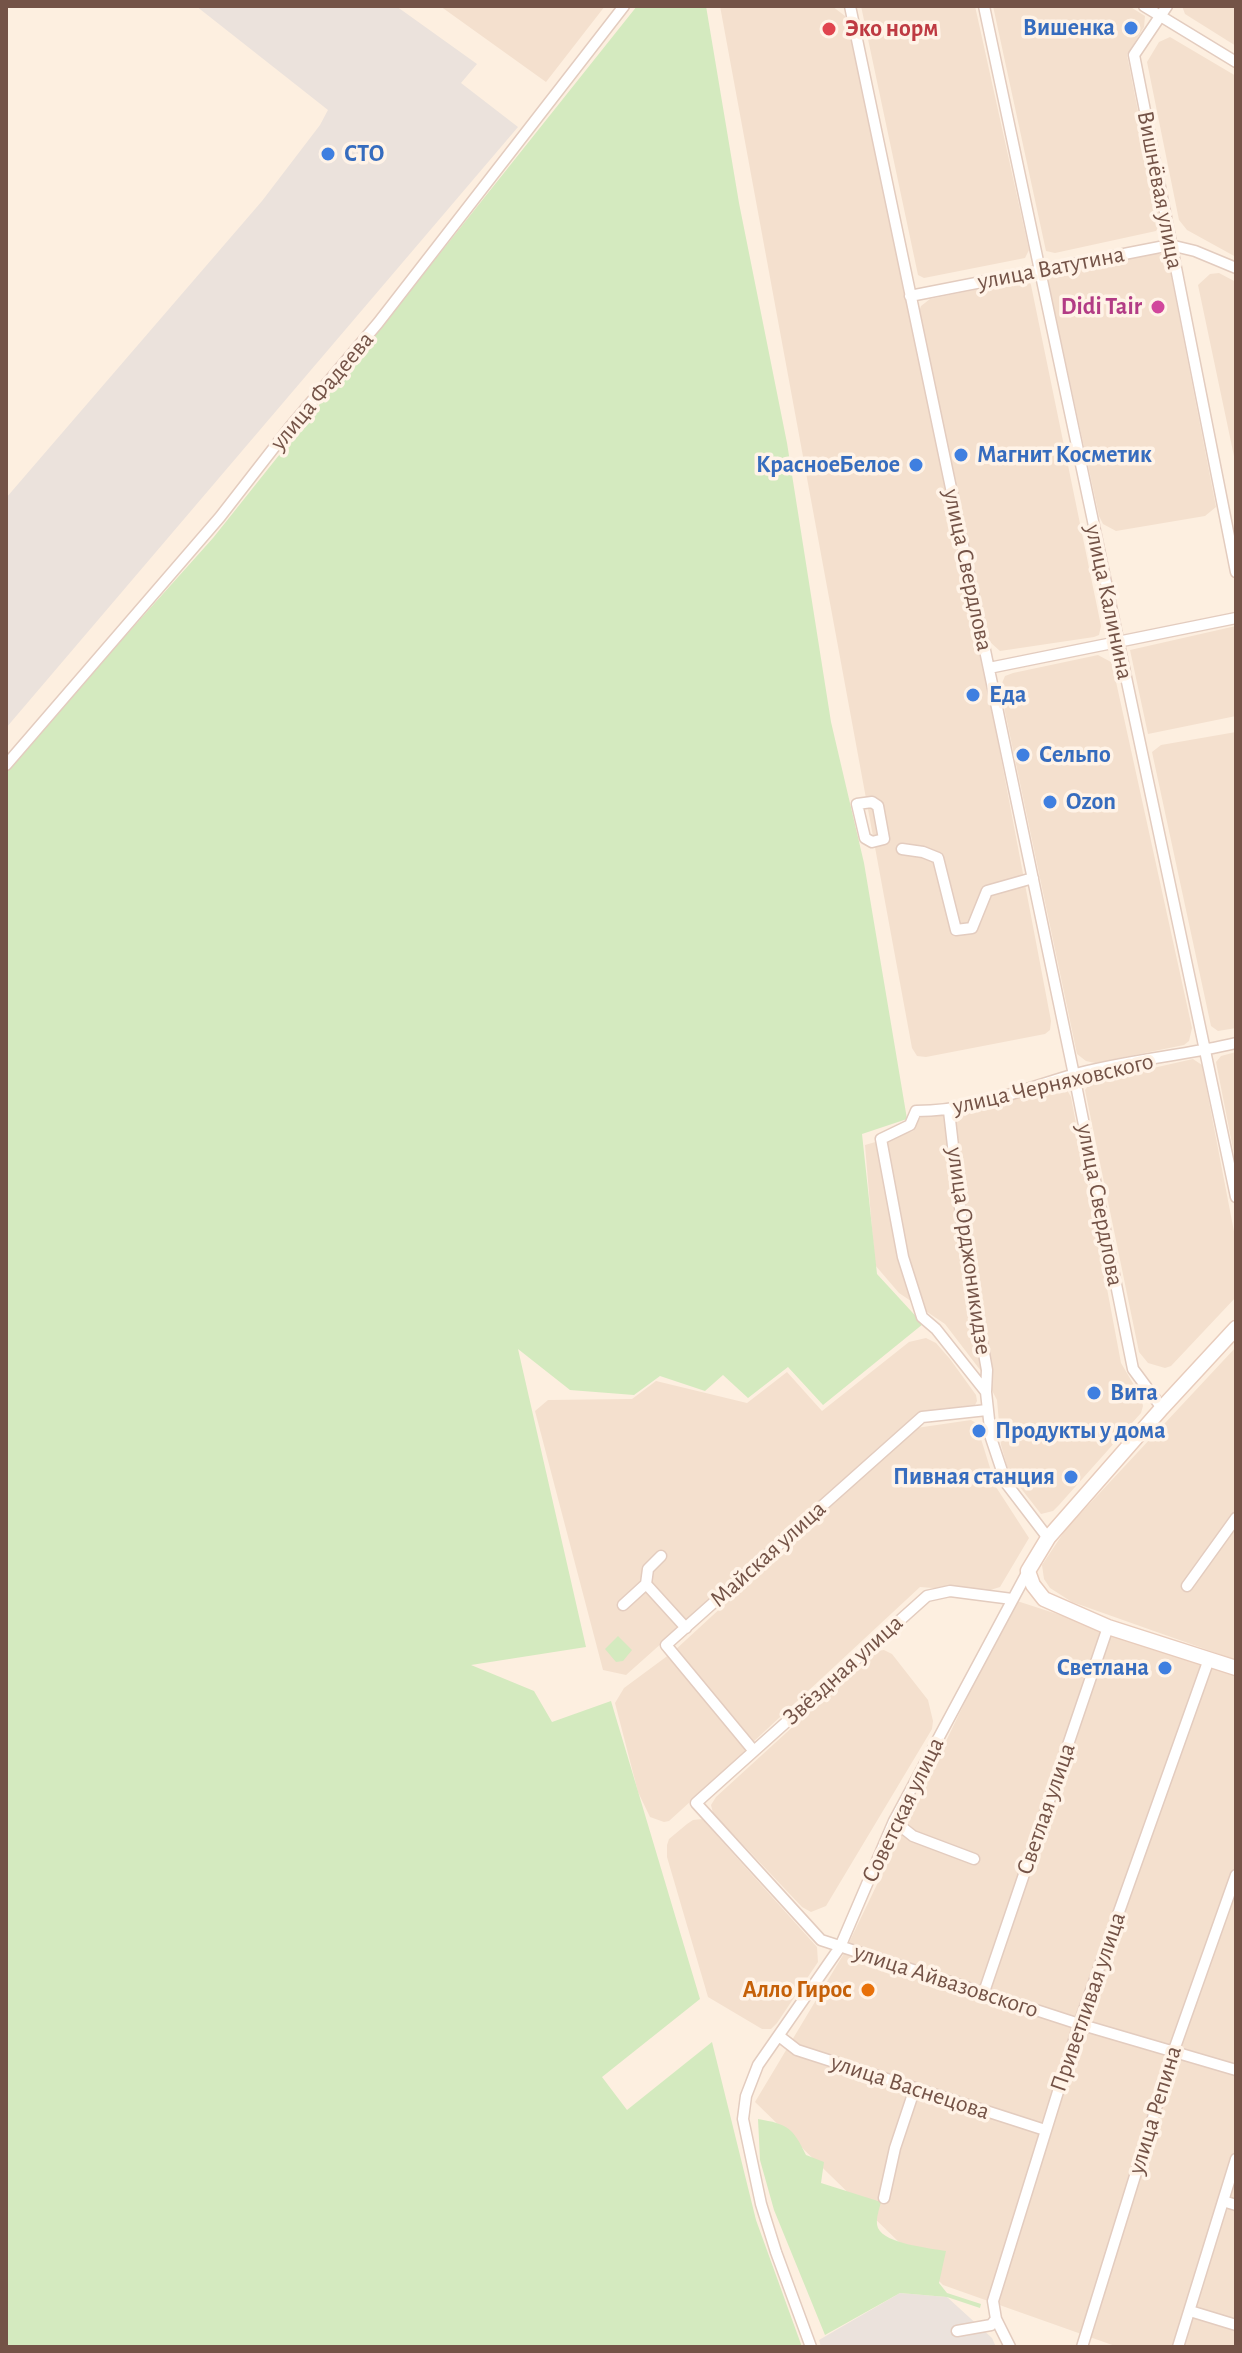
<!DOCTYPE html>
<html>
<head>
<meta charset="utf-8">
<style>
	body { margin:0 }
	#map { position:relative; width:1242px; height:2353px; overflow:hidden; background:#fdefe0; font-family:"Alegreya Sans",sans-serif }
	canvas { display:block }
	.frame { position:absolute; inset:0; border:8px solid #745347; pointer-events:none }
</style>
</head>
<body>
<div id="map">
<canvas width="1242" height="2353"></canvas>
<div class="frame"></div>
</div>
<script>
const ctx = document.querySelector('canvas').getContext('2d');
ctx.lineJoin = 'round';
function fillPath(path, color) { ctx.fillStyle = color; ctx.fill(path, 'evenodd'); }
function trace(path, color, width, dash) { ctx.strokeStyle = color; ctx.lineWidth = width; ctx.lineCap = dash ? 'butt' : 'round'; ctx.setLineDash(dash || []); ctx.stroke(path); }
function drawText(font, color, halo, rows, align = 'center') {
  ctx.font = font + ' "Alegreya Sans",sans-serif'; ctx.lineWidth = 7; ctx.setLineDash([]); ctx.textBaseline = 'middle'; ctx.strokeStyle = halo; ctx.fillStyle = color; for (const [text, x, y, turn = 0] of rows) {
    ctx.save(); ctx.translate(x, y); ctx.rotate((+turn || 0) * Math.PI / 180); ctx.textAlign = isNaN(turn) ? turn : align; if (halo) ctx.strokeText(text, 0, 0); ctx.fillText(text, 0, 0); ctx.restore();
  }
}
const residential = new Path2D(`
	M440 6H605L546 82Z
	M720 6H832L845 16 850 27 997 737 1051 1021 1050 1030 1045 1034 926 1057 917 1056 912 1048Z
	M861 6H975L1029 250 1025 258 924 278 918 275Z
	M993 6H1129L1145 16 1144 27 1127 55 1160 224 1156 231 1055 253 1046 251Z
	M1182 6H1236V46L1185 14Z
	M1170 37 1236 76V257L1187 230 1179 220 1147 62 1159 42Z
	M1153 254H1166L1168 259 1216 507 1205 516 1116 531 1103 524 1099 516 1048 281 1055 273Z
	M1219 273 1236 282 1235 461 1198 285 1210 274Z
	M1022 280 1029 281 1031 285 1101 626 1099 635 1094 637 1000 651 990 642 919 311 921 306 930 299Z
	M1236 626V716L1148 734 1130 650Z
	M1098 655 1111 662 1113 668 1192 1028 1189 1041 1184 1045 1095 1063 1086 1061 1077 1054 1000 688 1005 676 1013 673Z
	M1236 732V1028L1218 1031 1211 1026 1152 752 1161 745Z
	M1236 1052V1164L1216 1062 1221 1056Z
	M1193 1059 1202 1065 1236 1242V1297L1171 1366 1165 1368 1148 1363 1139 1352 1085 1090 1091 1082Z
	M1061 1087 1067 1090 1071 1097 1121 1363 1141 1397 1143 1406 1141 1413 1059 1505 1053 1511 1041 1514 1009 1473 1001 1445 997 1400 984 1375 945 1324 899 1293 875 1265 865 1145 913 1131 921 1116 927 1113Z
	M926 1338 936 1343 950 1359 976 1395 977 1401 975 1405 920 1413 626 1675 603 1670 535 1411 548 1400 632 1399 656 1381 747 1403 787 1372 822 1411 909 1342Z
	M1236 1347V1660L1072 1602 1050 1588 1044 1579 1042 1565 1066 1529Z
	M971 1420 976 1423 996 1487 1029 1538 1000 1587 984 1592 920 1587 751 1744 674 1651 916 1428Z
	M1014 1600 1236 1672V2347H1118L943 2285 755 2102 843 1955Z
	M884 1650 892 1654 928 1700 933 1721 932 1729 826 1906 811 1912 802 1907 713 1813 711 1805 716 1797 869 1657 877 1651Z
	M670 1654 748 1746 746 1751 669 1821 664 1822 650 1817 638 1792 615 1703 624 1688Z
	M702 1819 817 1947 818 1962 777 2023 771 2029H762L708 1997 667 1857V1845L669 1839 687 1824 693 1820Z`);
const industrial = new Path2D(`
	M196 6H396L477 64 461 83 518 127 6 728V498L262 201 320 125 328 110Z
	M900 2293 947 2297 992 2338 996 2347H821L819 2340Z`);
const green = new Path2D(`
	M637 6H706L739 203 787 443 831 722 864 863 907 1119 862 1134 877 1274 923 1324 823 1405 788 1367 748 1398 723 1375 705 1391 660 1376 634 1395 570 1390 518 1349 586 1647 471 1665 534 1691 552 1722 611 1701 700 1999 602 2077 627 2110 712 2042 756 2220 802 2347H6V769L213 538Z
	M618 1636 632 1650 623 1661 616 1662 605 1649Z
	M758 2119C788 2124 793 2128 806 2155L824 2162 821 2183 881 2202C879 2210 875 2220 878 2228 885 2244 930 2248 946 2251L939 2283 947 2293 981 2304 980 2308 947 2297 900 2293 825 2335 774 2210 760 2160Z`);
const street = new Path2D(`
	M850 6 1074 1075 1133 1369 1162 1408
	M984 6 1236 1197
	M1144 6 1236 62
	M1167 6 1134 55 1236 572
	M910 296 1170 245 1195 251 1236 268
	M989 668 1236 618
	M6 765 220 517 290 427 378 323 624 6
	M872 802 878 806 884 839 872 842 865 838 857 804Z
	M902 849 923 852 938 858 956 930 972 928 987 891 1033 878
	M949 1111 964 1242 987 1370 986 1392
	M1048 1538 1006 1483 991 1438 986 1392 936 1329 922 1317 903 1257 881 1139 910 1125 916 1111C973 1111 1017 1091 1072 1075 1125 1060 1182 1056 1236 1043
	M646 1584 648 1569 661 1556
	M1187 1586 1236 1518
	M1012 1599 950 1591 927 1596 696 1803 821 1940 1079 2024 1236 2070
	M623 1605 646 1584 686 1628
	M753 1750 666 1645 922 1417 987 1410
	M894 1821 913 1836 974 1859
	M984 1992 1108 1627
	M779 2036 797 2050 1045 2130
	M884 2198 895 2148 915 2088
	M1223 2201 1236 2205
	M1190 2311 1236 2325
	M957 2331 991 2325 996 2319
	M811 2347 776 2252 761 2204 743 2119 746 2096 758 2065 840 1947 894 1821 1028 1571
	M1010 2347 996 2319 993 2301 1079 2024 1209 1659
	M1082 2347 1174 2050 1236 1875
	M1178 2347 1236 2159`);
const secondary = new Path2D(`
	M1236 1328 1162 1408 1048 1538 1028 1571 1033 1585 1044 1599 1108 1627 1236 1668`);
const markers = [
	[1131,28,8,"#3f7fe0"],
	[829,29,8,"#e0444e"],
	[328,154,8,"#3f7fe0"],
	[1158,307,8,"#d1479c"],
	[961,455,8,"#3f7fe0"],
	[916,465,8,"#3f7fe0"],
	[973,695,8,"#3f7fe0"],
	[1023,755,8,"#3f7fe0"],
	[1050,802,8,"#3f7fe0"],
	[1094,1393,8,"#3f7fe0"],
	[979,1431,8,"#3f7fe0"],
	[1071,1477,8,"#3f7fe0"],
	[1165,1668,8,"#3f7fe0"],
	[868,1990,8,"#e8710a"]
];
const shopNames = [
	["Вишенка",1115,28,"right"],
	["СТО",344,154],
	["Магнит Косметик",977,455],
	["КрасноеБелое",900,465,"right"],
	["Еда",989,695],
	["Сельпо",1039,755],
	["Ozon",1066,802],
	["Вита",1110,1393],
	["Продукты у дома",995,1431],
	["Пивная станция",1055,1477,"right"],
	["Светлана",1149,1668,"right"]
];
const healthNames = [
	["Эко норм",845,29]
];
const streetNames = [
	["Вишнёвая улица",1160,190,79],
	["улица Ватутина",1051,268,-11],
	["улица Фадеева",322,391,-50],
	["улица Свердлова",968,570,78],
	["улица Калинина",1109,602,78],
	["улица Черняховского",1053,1084,-13],
	["улица Свердлова",1100,1205,79],
	["улица Орджоникидзе",969,1251,82],
	["Майская улица",768,1554,-42],
	["Звёздная улица",843,1670,-42],
	["Светлая улица",1046,1809,-71],
	["Советская улица",903,1810,-64],
	["улица Айвазовского",946,1981,18],
	["Приветливая улица",1088,2002,-71],
	["улица Васнецова",910,2087,18],
	["улица Репина",1155,2110,-73]
];
const hotelNames = [
	["Didi Tair",1142,307]
];
const foodNames = [
	["Алло Гирос",852,1990]
];
fillPath(residential, '#f4e0ce');
fillPath(industrial, '#ebe2dc');
fillPath(green, '#d4eabf');
trace(street, '#e3ccbf', 13);
trace(secondary, '#e8ccbc', 17);
trace(street, '#fff', 10);
trace(secondary, '#fff', 14);
for (const [x, y, r, color] of markers) { const dot = new Path2D(); dot.arc(x, y, r, 0, 2 * Math.PI); ctx.fillStyle = color; ctx.fill(dot); trace(dot, '#fff3e7', 3); }
drawText('bold 24px', '#366cbe', '#fff3e7', shopNames, 'left');
drawText('bold 24px', '#be3a42', '#fff3e7', healthNames, 'left');
drawText('24px', '#745347', '#fff3e7', streetNames);
drawText('bold 24px', '#b23c85', '#fff3e7', hotelNames, 'right');
drawText('bold 24px', '#c56008', '#fff3e7', foodNames, 'right');
</script>
</body>
</html>
